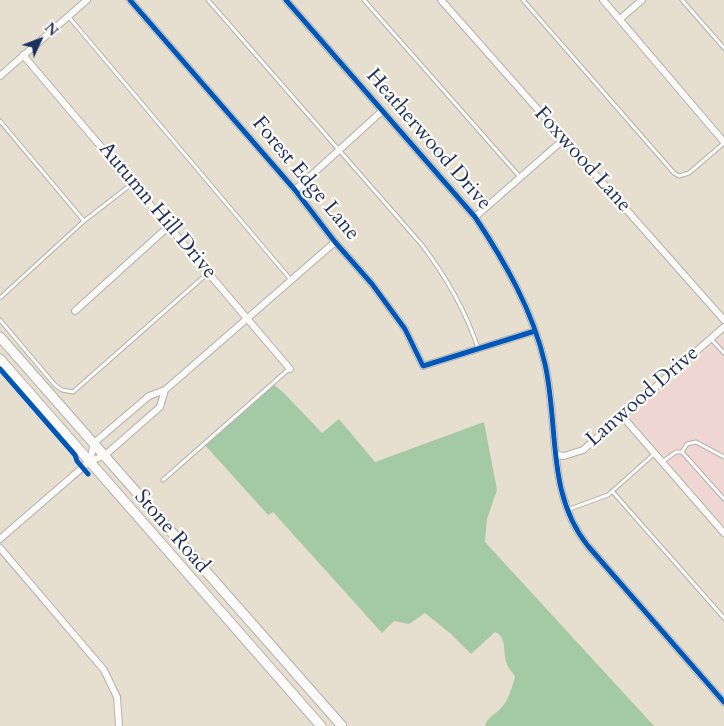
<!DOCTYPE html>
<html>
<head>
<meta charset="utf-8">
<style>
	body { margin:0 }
	#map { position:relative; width:724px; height:726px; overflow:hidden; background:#e6decf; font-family:Cardo,serif }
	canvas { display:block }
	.north { position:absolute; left:15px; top:15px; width:50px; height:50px; -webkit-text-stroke:4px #fdfcf7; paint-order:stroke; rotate:47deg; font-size:14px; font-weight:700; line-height:20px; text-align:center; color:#1b2f5e }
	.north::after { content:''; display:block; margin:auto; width:18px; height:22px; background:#1b2f5e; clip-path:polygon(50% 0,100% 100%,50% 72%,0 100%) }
</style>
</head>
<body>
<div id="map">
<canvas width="724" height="726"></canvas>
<div class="north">N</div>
</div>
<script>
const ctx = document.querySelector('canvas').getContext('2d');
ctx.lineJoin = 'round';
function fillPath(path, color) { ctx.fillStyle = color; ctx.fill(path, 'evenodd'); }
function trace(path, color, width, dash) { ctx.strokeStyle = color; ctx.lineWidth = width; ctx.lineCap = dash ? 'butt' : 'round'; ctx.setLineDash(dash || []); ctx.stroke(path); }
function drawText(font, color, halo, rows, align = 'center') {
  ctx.font = font + ' Cardo,serif'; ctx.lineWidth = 4.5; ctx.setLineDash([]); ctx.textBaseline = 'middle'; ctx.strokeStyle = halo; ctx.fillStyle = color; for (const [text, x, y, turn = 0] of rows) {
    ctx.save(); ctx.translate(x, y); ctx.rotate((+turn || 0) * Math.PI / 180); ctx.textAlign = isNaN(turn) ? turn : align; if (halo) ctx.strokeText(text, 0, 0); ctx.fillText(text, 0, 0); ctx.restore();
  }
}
const built = new Path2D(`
	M724 337V524L630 416Z`);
const forest = new Path2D(`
	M274 385 284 393 322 433 339 419 375 462 484 422 497 490 487 519 485 542 654 726H485C488 716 494 716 501 708 509 700 512 687 515 677 513 672 508 668 507 664 502 652 508 638 495 632L471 654 451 634 425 613 409 624 394 621 382 633 273 512 268 515 205 445Z`);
const lane = new Path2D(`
	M208 0 422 245C447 278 465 309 478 348
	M364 0 520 177
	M523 0 674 173 679 176 689 173 724 143
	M682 0 724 48
	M68 16 291 280
	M0 121 84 221 0 298
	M84 221 133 183
	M0 320 55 385 62 390 73 392 208 273
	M711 339 724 353
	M682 452 687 444 696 442 724 457
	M662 462 676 452H682L724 499
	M163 480 289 369
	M612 491 724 618
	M567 510 608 495 654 454`);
const street = new Path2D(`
	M130 0 295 190 335 242 372 284 405 329 423 366 535 331
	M286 0 475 217C505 262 533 311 545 364 559 426 546 494 588 546L724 702
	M441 0 724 320
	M603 0 724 142
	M620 19 642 0
	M23 55 290 369
	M0 76 87 0
	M295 190 381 112
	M475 217 563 140
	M75 311 169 226
	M165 390 160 407 104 456 90 461 94 443 149 396 165 390 335 242
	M623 417 724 533
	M557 455 564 456 583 450 724 327
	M0 539 90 461
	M0 548 104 670 117 697 119 726`);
const secondary = new Path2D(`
	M0 337 342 726
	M0 359 321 726`);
const cycleway = new Path2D(`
	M130 0 295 190 335 242 372 284 405 329 423 366 535 331
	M286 0 475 217C505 262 533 311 545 364 559 426 546 494 588 546L724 702
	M0 369 75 455 77 461 88 474`);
const streetNames = [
	["Heatherwood Drive",428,140,49],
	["Foxwood Lane",582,160,48],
	["Forest Edge Lane",305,179,50],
	["Autumn Hill Drive",157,211,50],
	["Lanwood Drive",643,397,-41],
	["Stone Road",171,532,49]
];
fillPath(built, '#efd6d3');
fillPath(forest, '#a4caa5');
trace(lane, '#b3b0ab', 5);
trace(street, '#b3b0ab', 8);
trace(secondary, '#b3b0ab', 11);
trace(lane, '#fbfaf8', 3);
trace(street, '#fbfaf8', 6);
trace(secondary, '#fbfaf8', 9);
trace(cycleway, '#0057b8', 5);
drawText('21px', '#1b2f5e', '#fdfcf7', streetNames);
</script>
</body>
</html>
